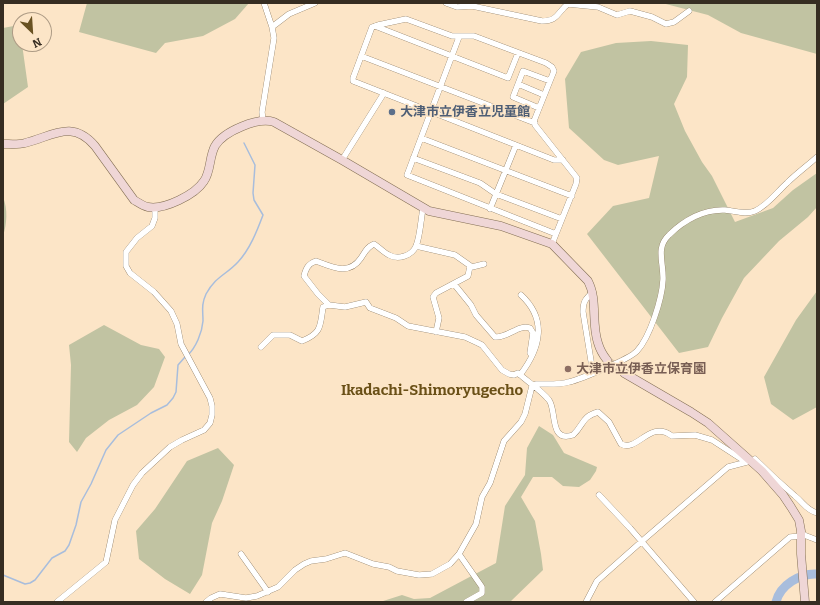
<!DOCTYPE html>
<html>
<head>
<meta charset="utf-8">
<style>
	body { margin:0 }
	#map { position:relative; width:820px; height:605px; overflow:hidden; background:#fce5c7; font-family:Bitter,serif }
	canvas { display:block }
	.frame { position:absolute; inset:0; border:4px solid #362d22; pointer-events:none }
	.north { position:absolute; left:12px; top:12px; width:40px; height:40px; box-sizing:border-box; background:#fce5c7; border:1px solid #ad9b85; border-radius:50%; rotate:155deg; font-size:11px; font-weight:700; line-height:16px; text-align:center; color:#362d22 }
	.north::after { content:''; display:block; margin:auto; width:14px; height:18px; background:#695222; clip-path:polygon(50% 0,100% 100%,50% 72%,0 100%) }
</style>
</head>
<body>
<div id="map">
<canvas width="820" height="605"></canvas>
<div class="frame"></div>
<div class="north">N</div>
</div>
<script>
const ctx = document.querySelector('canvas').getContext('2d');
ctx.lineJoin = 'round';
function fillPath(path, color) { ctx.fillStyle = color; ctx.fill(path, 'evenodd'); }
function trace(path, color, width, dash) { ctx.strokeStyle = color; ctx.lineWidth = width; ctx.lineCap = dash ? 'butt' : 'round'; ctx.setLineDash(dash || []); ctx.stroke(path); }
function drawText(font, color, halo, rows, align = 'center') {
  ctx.font = font + ' Bitter,"Noto Sans JP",serif'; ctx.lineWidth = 3; ctx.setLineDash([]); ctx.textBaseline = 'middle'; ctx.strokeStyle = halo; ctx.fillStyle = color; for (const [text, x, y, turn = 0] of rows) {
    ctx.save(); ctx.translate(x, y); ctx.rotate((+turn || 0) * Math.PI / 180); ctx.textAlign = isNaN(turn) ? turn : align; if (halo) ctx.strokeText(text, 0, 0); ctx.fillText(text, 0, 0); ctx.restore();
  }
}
const green = new Path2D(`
	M87 3H249L235 19 203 36 165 43 156 53 79 32Z
	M662 3H817V54L741 33 708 15Z
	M19 25 20 44H22L28 87 3 104V28Z
	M651 41 688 45 687 77 674 104 685 131 702 162 712 176 735 222 773 208 793 190 817 173V207L808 217 779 241 744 278 722 318 708 347 679 353 587 234 613 206 649 198 659 156 618 165 604 160 569 128 565 79 581 52 616 43Z
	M3 197C8 209 7 224 3 236Z
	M817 291V407L793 420 771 404 764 377 796 320Z
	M104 325 141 345 159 349 165 357 154 387 137 405 109 420 86 438 77 452 69 442 71 365 69 345Z
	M539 426 553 435 564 453 597 467 596 471 590 480 579 487 563 486 552 477H533L521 497 535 521 541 554 543 570 510 602H380L402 595 414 599 430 598 496 563 505 506 525 475 527 448Z
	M218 448 234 465 222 501 212 523 202 575 190 594 165 579 139 559 136 531 155 509 187 461Z`);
const stream = new Path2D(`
	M188 355C196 347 202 333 203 321 203 311 201 305 206 294 216 276 226 275 238 262 250 249 257 231 263 215L254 200 253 193 255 165 244 143
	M3 575 25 584 30 583 35 580 52 558 65 551 69 545 76 525 81 502 91 484 106 450 118 435 151 413 167 405 173 398 176 392 178 365 185 357`);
const river = new Path2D(`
	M776 602C780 585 800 573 817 574`);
const secondaryTunnel = new Path2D(`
	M607 360 624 373`);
const street = new Path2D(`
	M264 3 272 27
	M446 3 457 7 472 6 542 21C559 21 557 12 568 4L598 7 617 15 630 11 652 17 666 24 674 22 689 11
	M375 26 508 78 518 53
	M459 37 407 175 556 234
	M361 56 535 123
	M518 84 544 95
	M539 108 513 97 523 71 550 81
	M263 121 262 112 274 38 272 27 289 14 315 3
	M421 138 572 196
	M413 158 480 183 496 194 562 219
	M342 160 384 93
	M490 209 516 145
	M552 244 576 184 577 178 535 125 534 121 554 71 552 67 546 63 474 36H452L406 19 378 25 372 27 353 78V81L554 160H563
	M416 246 455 255 472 267 484 264
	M454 284 471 305 476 315 495 337C508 338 518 324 530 328L533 333 530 353 532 355
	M593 292C585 299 583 302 583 312L593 373
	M329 305 318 294 304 276C306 268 308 264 316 261 332 267 349 276 361 258 365 252 367 247 374 244 379 247 383 252 389 255 398 260 412 256 416 246 420 237 421 219 423 208
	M436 332 439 318 433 297 436 293 468 276 470 266
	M261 347 273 335H290L302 341C322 333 320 326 323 307L329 305 345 307 366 302 370 308 396 318 408 326 465 337 478 343 482 345 502 370 509 374 514 375 518 373C528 382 541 390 549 400 557 411 549 443 573 435 584 425 581 417 598 412L609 422 621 444C637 453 650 419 672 436L695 435 712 440 746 462
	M520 375C540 349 548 320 521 295
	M755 459C768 472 781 484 795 496 804 503 805 509 817 513
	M599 495 630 528 694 602
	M801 531 804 535 817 540
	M241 554 268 592
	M57 602 106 562 115 520 133 485 142 473 170 447 182 440 204 430 210 423 212 415V406L210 398 181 344 177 324 171 311 154 292 130 273 126 266V252L137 238 152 226 155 218V210
	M206 602 211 598 220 594 246 598 257 596 278 587 295 570 304 564 311 561 326 559 345 553 373 564 389 567 397 571 419 575 432 574 450 564 459 554
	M466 602 482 593V587L459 554 476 524 482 497 490 483 504 441 521 422 525 414 532 386 536 384C546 384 559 385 569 382 581 379 630 359 637 351 650 337 662 299 663 280 664 263 655 248 669 235 684 220 704 209 725 210 736 211 745 215 755 211 768 205 777 192 787 183 796 174 807 166 817 157
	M586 602 597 581 641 542 728 467 747 462
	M715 602 790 537 801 536`);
const secondary = new Path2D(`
	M3 144C10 144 18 145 25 143 53 136 72 119 95 146L134 200C139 203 143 206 148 207 164 210 195 195 204 181 211 171 209 157 215 146 224 131 258 117 274 122L342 160 429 211 501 226 552 244 588 281C598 300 591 323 598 343 600 350 603 355 607 360
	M624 373 691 412 708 423 762 471 783 495 791 507 799 520 801 531V554L805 602`);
const markers = [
	[392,112,4,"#5c6f8a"],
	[568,369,4,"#8d6e63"]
];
const serviceNames = [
	["大津市立伊香立児童館",400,112]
];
const educationNames = [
	["大津市立伊香立保育園",576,369]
];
const quarterNames = [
	["Ikadachi-Shimoryugecho",432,391]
];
fillPath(green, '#c1c3a2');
trace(stream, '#a8bddc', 1.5);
trace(river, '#a8bddc', 9);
trace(secondaryTunnel, '#d4c0a6', 8, [8, 4]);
trace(street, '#826e53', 6);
trace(secondary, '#826e53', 9);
trace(street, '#fff', 5.5);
trace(secondary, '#efd6d6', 8);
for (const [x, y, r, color] of markers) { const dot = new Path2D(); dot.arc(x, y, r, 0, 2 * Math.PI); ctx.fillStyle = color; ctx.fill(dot); trace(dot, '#fce5c7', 1.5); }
drawText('bold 13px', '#4e5e75', '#fce5c7', serviceNames, 'left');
drawText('bold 13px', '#785e54', '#fce5c7', educationNames, 'left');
drawText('bold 15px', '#6a5017', '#fce5c7', quarterNames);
</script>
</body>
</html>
